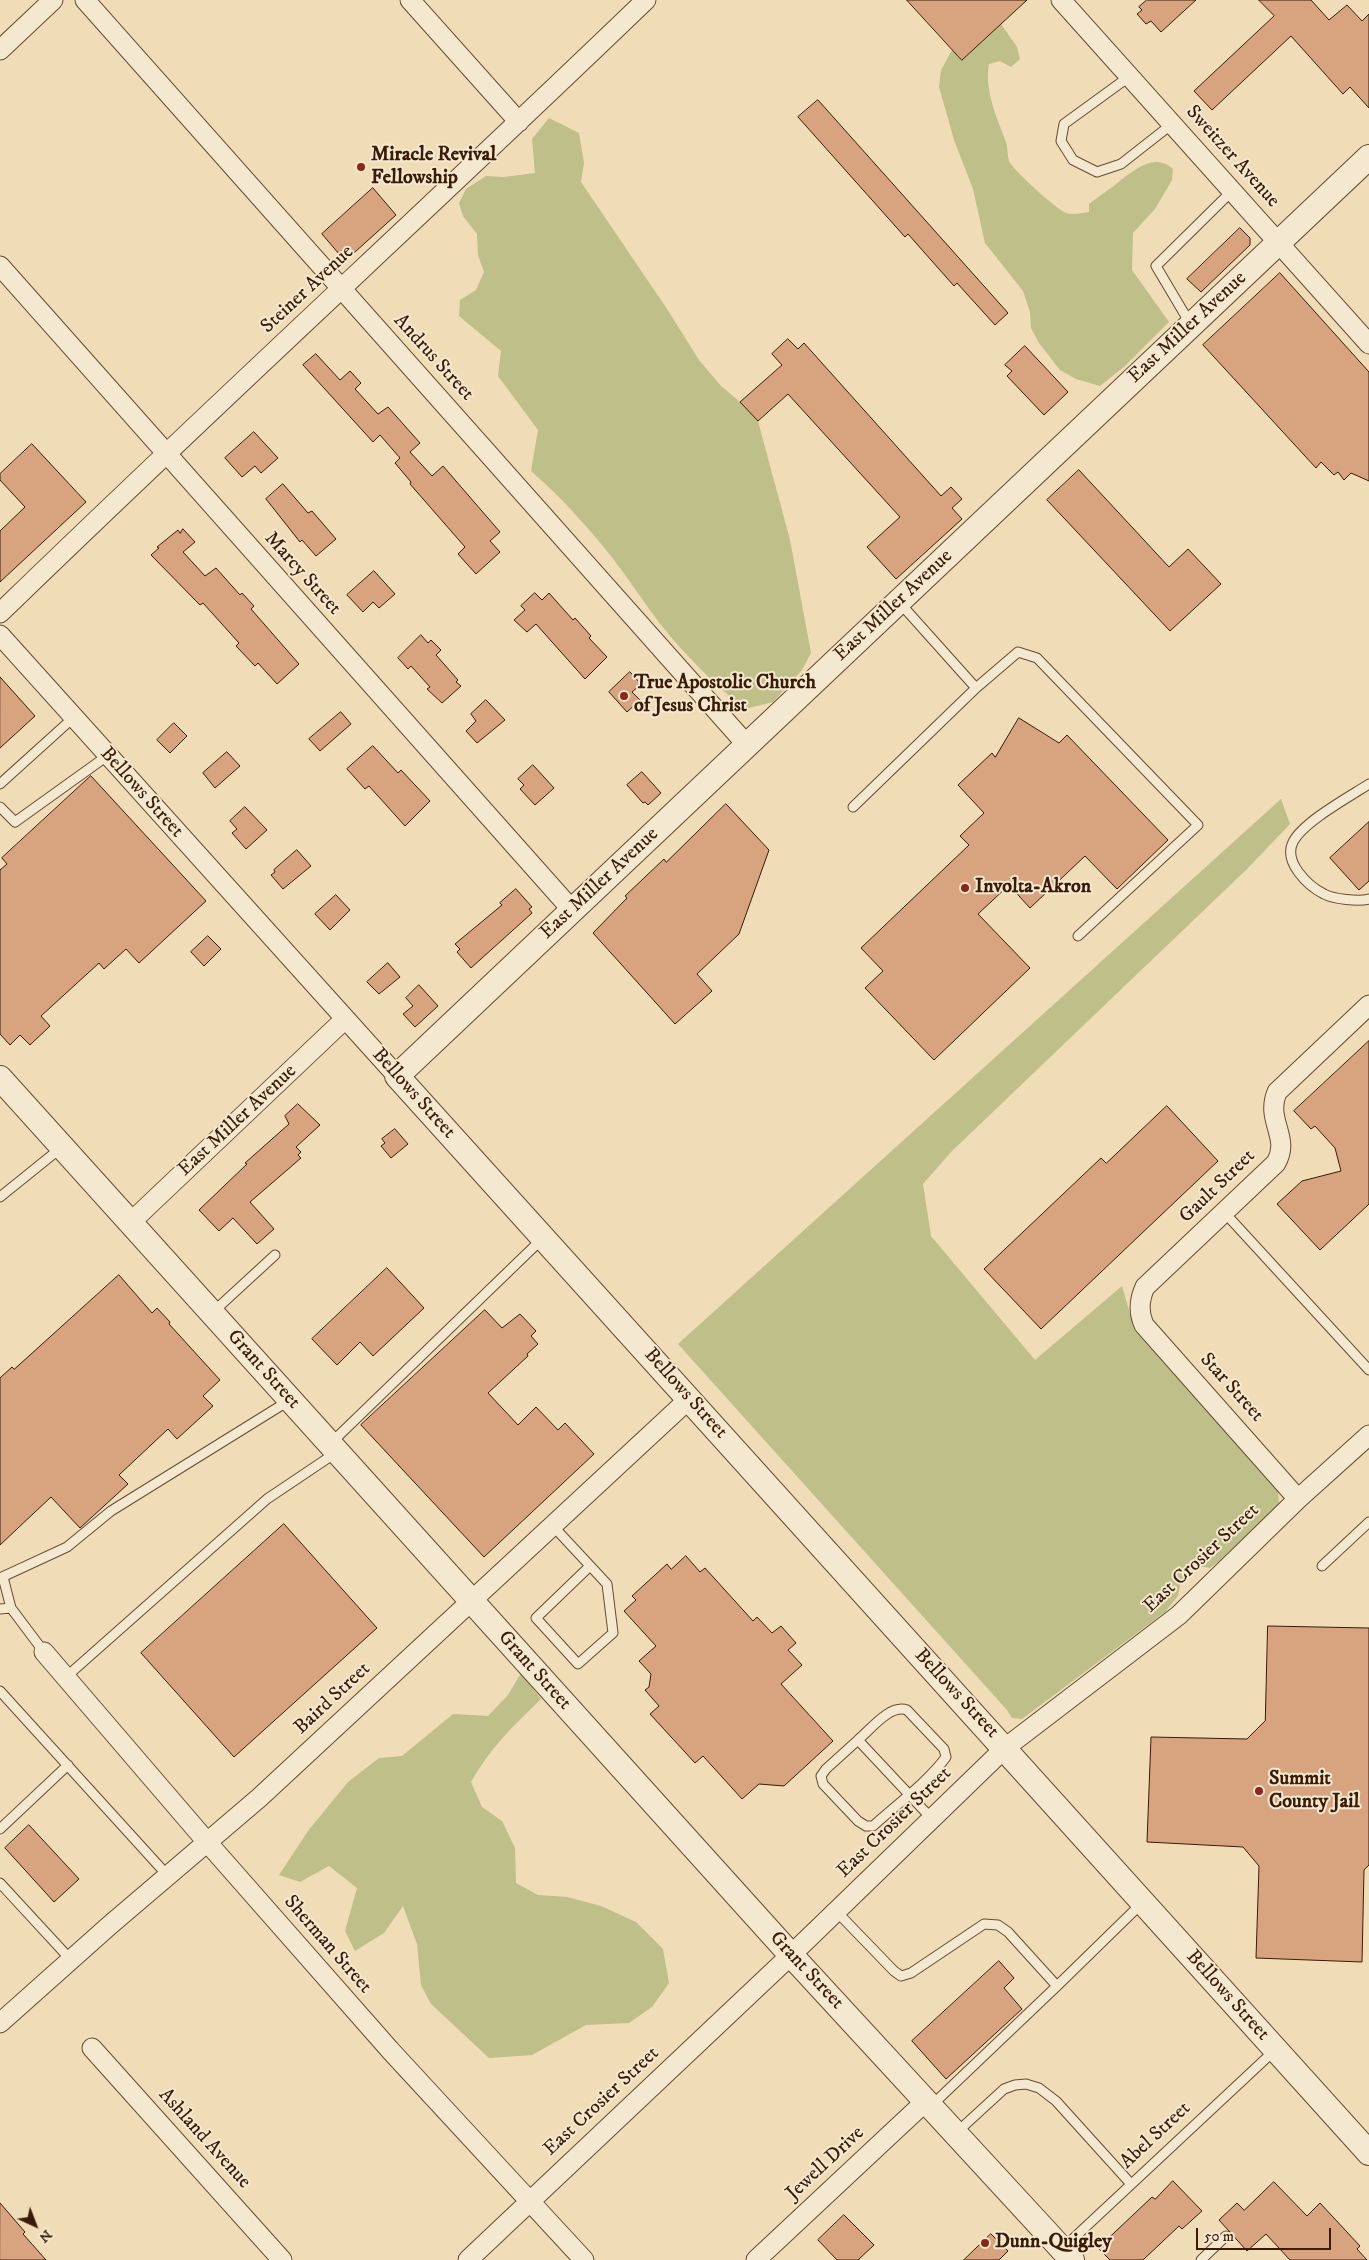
<!DOCTYPE html>
<html>
<head>
<meta charset="utf-8">
<style>
	body { margin:0 }
	#map { position:relative; width:1369px; height:2260px; overflow:hidden; background:#f0dcb6; font-family:"IM FELL DW Pica",serif }
	canvas { display:block }
	.north { position:absolute; left:10px; top:2200px; width:50px; height:50px; -webkit-text-stroke:4px #f5e8d0; paint-order:stroke; rotate:137deg; font-size:14px; font-weight:700; line-height:20px; text-align:center; color:#391b07 }
	.north::after { content:''; display:block; margin:auto; width:18px; height:22px; background:#391b07; clip-path:polygon(50% 0,100% 100%,50% 72%,0 100%) }
	.scale { position:absolute; left:1196px; top:2228px; width:135px; height:22px; box-sizing:border-box; border:2px solid #391b07; border-top:0; padding-left:6px; font-size:15px; line-height:18px; white-space:nowrap; color:#391b07; -webkit-text-stroke:4px #f5e8d0; paint-order:stroke }
</style>
</head>
<body>
<div id="map">
<canvas width="1369" height="2260"></canvas>
<div class="north">N</div>
<div class="scale">50 m</div>
</div>
<script>
const ctx = document.querySelector('canvas').getContext('2d');
ctx.lineJoin = 'round';
function fillPath(path, color) { ctx.fillStyle = color; ctx.fill(path, 'evenodd'); }
function trace(path, color, width, dash) { ctx.strokeStyle = color; ctx.lineWidth = width; ctx.lineCap = dash ? 'butt' : 'round'; ctx.setLineDash(dash || []); ctx.stroke(path); }
function drawText(font, color, halo, rows, align = 'center') {
  ctx.font = font + ' "IM FELL DW Pica",serif'; ctx.lineWidth = 4; ctx.setLineDash([]); ctx.textBaseline = 'middle'; ctx.strokeStyle = halo; ctx.fillStyle = color; for (const [text, x, y, turn = 0] of rows) {
    ctx.save(); ctx.translate(x, y); ctx.rotate((+turn || 0) * Math.PI / 180); ctx.textAlign = isNaN(turn) ? turn : align; if (halo) ctx.strokeText(text, 0, 0); ctx.fillText(text, 0, 0); ctx.restore();
  }
}
const green = new Path2D(`
	M1001 24 1017 47 1020 59 1011 67 1000 61 989 64C984 90 997 118 1006 142 1008 148 1007 155 1009 161 1012 169 1056 209 1066 213 1072 215 1082 213 1089 212V204C1100 195 1111 189 1121 180 1137 168 1155 153 1173 169L1172 180 1155 209 1133 233 1132 270 1169 322 1125 366 1100 386 1076 379 1060 370 1039 343 1031 328 1030 312 1023 291 985 243 973 189 954 140 939 87 941 70 952 50 962 60Z
	M549 118 579 133 584 163 581 182 669 312 699 360 721 386 740 402 758 421 790 540 811 653 802 670 773 702 745 709C714 684 686 656 661 625 645 604 630 581 614 560 589 528 562 498 531 471L538 430 498 376 501 351 459 316 460 300 476 290 484 272 478 255 477 234 463 216 459 203 466 189 486 176 504 177 535 173 532 139Z
	M1281 799 1290 824 1247 869 951 1152 923 1184 931 1236 1035 1360 1122 1286 1135 1331 1278 1490 1279 1504 1219 1561 1210 1568 1198 1566 1181 1581 1178 1596 1165 1612 1022 1719 1012 1718 1007 1710 678 1344Z
	M521 1673 541 1699C515 1724 489 1749 471 1782L482 1807 502 1821 515 1848 516 1883 538 1895 567 1897 601 1906 636 1922 663 1949 669 1983 652 2007 629 2023 586 2025 532 2055 489 2058 431 2004 421 1985 417 1944 403 1906 384 1933 355 1951 345 1931 357 1888 329 1866 300 1882 279 1875 308 1831 348 1782 379 1758 402 1756 453 1714 488 1716 508 1695Z`);
const building = new Path2D(`
	M907 0H1027L962 60Z
	M1147 0H1196L1161 32 1151 21 1146 24 1137 14 1142 10 1139 7Z
	M1259 0H1311L1329 20 1347 5 1362 21 1369 14V108L1350 87 1343 94 1291 36 1212 110 1194 91 1274 16Z
	M818 100 1008 313 995 325 957 283 954 286 908 234 905 237 798 117Z
	M373 188 396 215 345 261 322 234Z
	M1240 228 1250 238V245L1201 292 1187 279Z
	M1280 273 1369 372V481L1351 473 1344 480 1338 472 1334 475 1321 462 1316 468 1203 345Z
	M788 339 798 349 804 343 941 496 951 487 962 499 952 508 962 519 896 579 867 547 900 517 788 394 758 421 740 402 782 365 772 354Z
	M1025 346 1068 392 1044 415 1007 376 1012 371 1005 365Z
	M316 354 340 380 350 371 361 383 355 389 378 414 388 407 420 443 410 452 432 476 443 466 500 532 490 541 500 552 476 574 458 554 465 547 410 484 411 482 395 463 400 458 380 435 373 442 303 365Z
	M254 432 278 458 261 473 255 466 242 477 225 458Z
	M32 444 86 502 0 582V531L25 507 0 480V474Z
	M1079 470 1169 567 1188 549 1221 584 1170 631 1047 500Z
	M283 484 308 513 312 511 336 539 316 556 302 540 300 542 266 499Z
	M183 529 195 542 183 552 205 576 216 568 240 595 242 593 254 606 251 609 299 664 277 684 258 663 255 666 236 646 239 643 203 603 200 605 151 555 159 548 157 547 178 530 180 533Z
	M374 571 395 594 379 608 373 602 363 612 347 595Z
	M535 593 542 600 549 593 573 620 575 618 591 636 589 638 607 657 585 679 536 624 527 632 514 620 525 610 521 606Z
	M421 635 428 643 431 640 441 650 436 655 458 680 456 682 461 686 442 703 427 689 430 687 411 666 408 669 398 658Z
	M630 672 641 684 632 692 640 700 627 712 609 692Z
	M0 677 35 716 0 748Z
	M486 700 505 720 477 743 466 731 476 721 471 714Z
	M341 712 351 724 320 751 309 739Z
	M1019 718 1059 743 1067 735 1168 840 1117 889 1085 856 1030 908 1009 885 978 914 1030 968 934 1060 865 988 883 971 861 948 969 845 960 836 984 813 958 785 992 753 995 757Z
	M174 723 187 736 170 753 157 740Z
	M373 746 398 773 401 770 430 801 405 826 369 786 365 789 347 769Z
	M227 752 240 766 215 788 203 773Z
	M533 765 554 788 535 805 520 789 524 785 518 779Z
	M642 772 661 793 648 805 645 802 643 803 627 785Z
	M91 776 206 901 139 963 126 949 104 969 99 963 41 1016 50 1026 30 1045 20 1035 10 1045 0 1034V870L7 864 2 858Z
	M726 804 769 850 739 934 697 974 712 991 675 1024 593 933 627 898 625 896 664 859 666 862Z
	M245 807 267 830 246 849 232 833 237 829 230 821Z
	M1369 822V881L1359 890 1330 858Z
	M297 850 311 866 283 889 271 875 275 872 274 870Z
	M516 889 532 907 529 909 532 913 471 968 457 952 460 949 455 944 502 905 500 903Z
	M336 895 350 910 330 930 315 914Z
	M208 936 221 949 204 966 191 952Z
	M388 963 400 977 379 994 367 982Z
	M419 985 438 1006 415 1027 403 1014 413 1006 406 998Z
	M1369 1041V1204L1320 1250 1277 1204 1302 1181 1341 1171 1335 1148 1315 1126 1311 1129 1294 1111Z
	M298 1104 320 1125 296 1147 301 1152 298 1155 301 1158 250 1202 274 1229 257 1244 233 1218 219 1231 199 1210 247 1164 245 1163 289 1124 285 1116Z
	M1167 1106 1218 1161 1041 1329 984 1269 1101 1158 1106 1163Z
	M395 1129 408 1144 391 1158 381 1146 385 1143 382 1139Z
	M387 1268 424 1308 373 1356 360 1342 337 1365 312 1339Z
	M119 1275 152 1313 157 1308 170 1322 169 1324 220 1380 203 1396 213 1406 177 1439 168 1429 119 1475 128 1484 80 1528 51 1497 0 1545V1378L12 1367 14 1369Z
	M485 1310 502 1328 520 1314 536 1331 531 1336 538 1344 527 1354 528 1356 488 1393 518 1425 536 1407 558 1430 565 1423 594 1454 484 1557 361 1425Z
	M284 1524 377 1628 234 1757 141 1653Z
	M686 1556 700 1572 705 1568 753 1621 757 1617 772 1633 781 1626 796 1643 788 1650 802 1665 781 1684 833 1741 784 1786 759 1784 742 1799 703 1756 695 1763 650 1714 659 1706 645 1690 649 1687 651 1674 639 1661 656 1646 624 1611 636 1600 632 1596 667 1564 671 1569Z
	M1268 1626 1369 1628V1865L1364 1870 1362 1962 1256 1958 1259 1866 1243 1847 1147 1842 1151 1737 1247 1739 1265 1721Z
	M29 1825 79 1879 54 1902 5 1848Z
	M999 1961 1014 1978 1004 1988 1022 2009 946 2079 912 2041Z
	M1173 2181 1202 2211 1182 2229 1179 2226 1143 2260H1110L1098 2248 1152 2197 1155 2199Z
	M1274 2182 1307 2216 1320 2203 1360 2246 1357 2249 1367 2260H1290L1266 2234 1247 2251 1219 2220 1237 2203 1244 2210Z
	M0 2203 25 2232 23 2234 46 2260H0Z
	M844 2215 874 2245 858 2260H837L818 2240Z
	M991 2234 1008 2251 999 2260H964Z`);
const service = new Path2D(`
	M1130 76 1064 124 1061 141 1073 160 1097 172 1121 164 1172 124
	M1191 325 1156 266 1232 191
	M899 602 976 688 1018 652 1037 658 1198 825 1078 936
	M0 784 73 718
	M1369 784C1349 797 1303 822 1293 842 1283 862 1308 886 1324 894 1333 899 1359 902 1369 899
	M0 807 15 822 107 756
	M853 807 976 688
	M0 1197 62 1147
	M1224 1212 1369 1370
	M212 1313 275 1255
	M331 1443 543 1238
	M553 1526 607 1584 613 1633 578 1664 536 1618 590 1566
	M1322 1566 1369 1522
	M3 1577 11 1608
	M0 1578 67 1547 111 1511 290 1400
	M0 1609 11 1608 44 1652
	M66 1677 267 1499 337 1452
	M0 1691 168 1876
	M858 1740 826 1769 821 1776 823 1784 858 1821 866 1826H873C896 1805 928 1782 946 1757L944 1749 907 1710C890 1704 871 1729 858 1740L932 1819
	M0 1829 68 1765
	M0 1883 71 1960
	M836 1911 894 1971 901 1976 911 1973 984 1924 998 1925 1008 1932 1057 1986 931 2106
	M1057 1986 1142 1903
	M956 2133 1004 2089 1015 2085 1026 2084 1039 2088 1056 2101 1131 2184
	M1062 2249 1275 2050
	M1201 2260 1226 2236`);
const minor = new Path2D(`
	M85 0 747 745
	M410 0 519 122
	M1061 0 1369 344
	M0 50 53 0
	M0 266 572 910
	M0 613C213 406 432 206 646 0
	M0 635 397 1076
	M131 1222 345 1019
	M1298 1499 1144 1325C1138 1312 1139 1300 1145 1287L1276 1163C1291 1137 1265 1121 1277 1092L1369 1005
	M44 1652 207 1842 390 2050 584 2260
	M0 2023 110 1925 259 1798 689 1399
	M92 2048 282 2260
	M468 2260 791 1955 1005 1748 1179 1615 1298 1499 1369 1435
	M756 2260 926 2101`);
const tertiary = new Path2D(`
	M1369 157 397 1076 1369 2153
	M0 1078 791 1955 1072 2260`);
const markers = [
	[361,167,5,"#8f2418"],
	[624,696,5,"#8f2418"],
	[965,888,5,"#8f2418"],
	[1259,1791,5,"#8f2418"],
	[985,2243,5,"#8f2418"]
];
const poiNames = [
	["Miracle Revival",371,156],
	["Fellowship",371,179],
	["True Apostolic Church",634,684],
	["of Jesus Christ",634,707],
	["Involta-Akron",975,888],
	["Summit",1269,1780],
	["County Jail",1269,1803],
	["Dunn-Quigley",995,2243]
];
const streetNames = [
	["Sweitzer Avenue",1232,157,48],
	["Steiner Avenue",308,290,-43],
	["East Miller Avenue",1188,328,-43],
	["Andrus Street",433,358,48],
	["Marcy Street",302,574,48],
	["East Miller Avenue",894,606,-43],
	["Bellows Street",141,793,48],
	["East Miller Avenue",600,884,-43],
	["Bellows Street",413,1094,48],
	["East Miller Avenue",238,1121,-43],
	["Gault Street",1218,1187,-44],
	["Grant Street",263,1370,48],
	["Star Street",1231,1388,48],
	["Bellows Street",685,1394,48],
	["East Crosier Street",1202,1559,-43],
	["Grant Street",534,1671,48],
	["Bellows Street",956,1694,47],
	["Baird Street",333,1699,-43],
	["East Crosier Street",895,1823,-44],
	["Sherman Street",327,1945,49],
	["Grant Street",806,1971,47],
	["Bellows Street",1227,1996,48],
	["East Crosier Street",602,2102,-43],
	["Abel Street",1156,2136,-43],
	["Ashland Avenue",204,2139,48],
	["Jewell Drive",826,2164,-43]
];
fillPath(green, '#bfbf8a');
fillPath(building, '#d8a47f');
trace(building, '#391b07', 1);
trace(service, '#674b33', 11);
trace(minor, '#674b33', 21);
trace(tertiary, '#674b33', 26);
trace(service, '#f5e8d0', 9);
trace(minor, '#f5e8d0', 19);
trace(tertiary, '#f5e8d0', 24);
for (const [x, y, r, color] of markers) { const dot = new Path2D(); dot.arc(x, y, r, 0, 2 * Math.PI); ctx.fillStyle = color; ctx.fill(dot); trace(dot, '#f5e8d0', 2); }
drawText('bold 20px', '#391b07', '#f5e8d0', poiNames, 'left');
drawText('20px', '#391b07', '#f5e8d0', streetNames);
</script>
</body>
</html>
